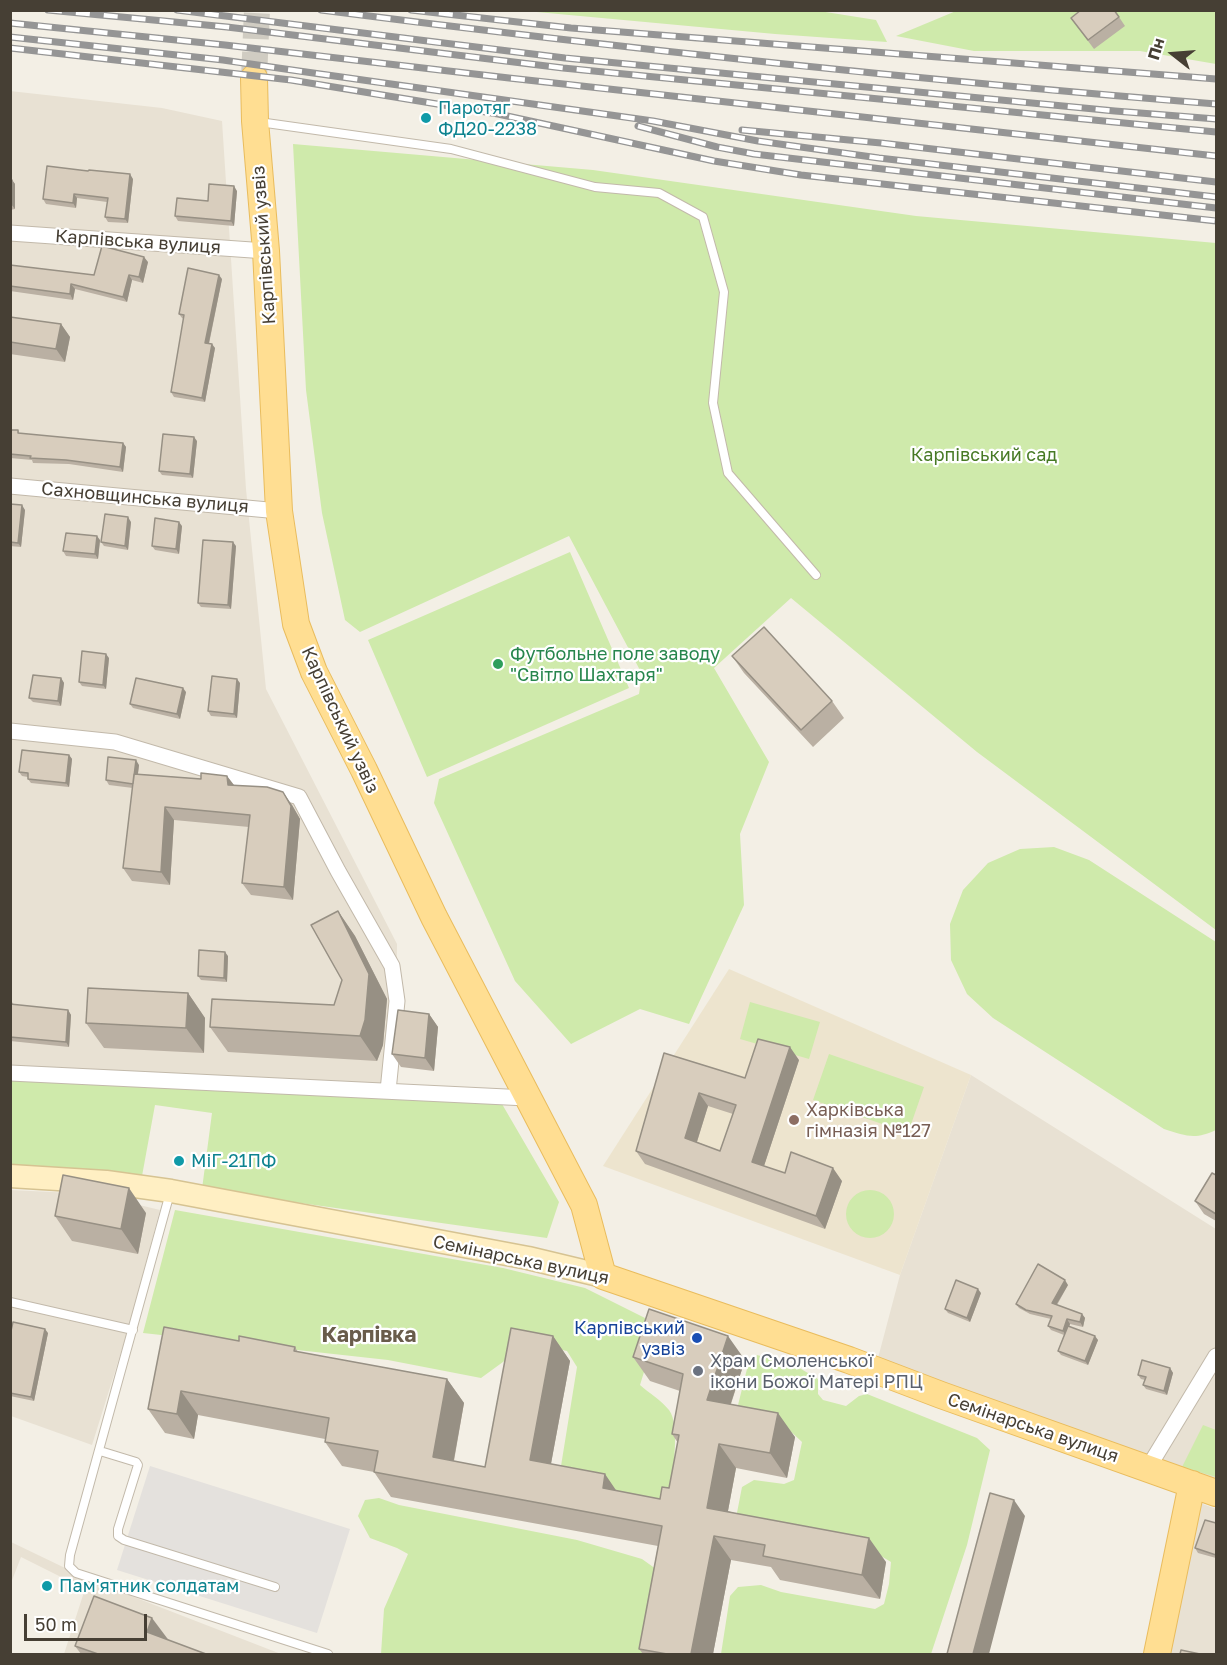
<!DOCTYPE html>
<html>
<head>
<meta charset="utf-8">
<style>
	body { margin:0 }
	#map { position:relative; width:1227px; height:1665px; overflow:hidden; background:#f3efe5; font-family:"Golos Text",sans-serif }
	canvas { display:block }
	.frame { position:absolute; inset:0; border:12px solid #463f34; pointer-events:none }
	.north { position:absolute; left:1143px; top:24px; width:60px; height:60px; -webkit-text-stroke:4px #fff; paint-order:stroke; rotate:287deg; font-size:16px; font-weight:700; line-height:24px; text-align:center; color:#463f34 }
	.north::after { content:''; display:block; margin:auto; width:21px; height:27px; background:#463f34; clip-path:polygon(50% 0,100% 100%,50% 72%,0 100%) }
	.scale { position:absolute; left:24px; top:1614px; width:123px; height:27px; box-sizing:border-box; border:3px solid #463f34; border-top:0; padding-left:8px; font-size:18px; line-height:21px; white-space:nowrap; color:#463f34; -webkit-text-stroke:4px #fff; paint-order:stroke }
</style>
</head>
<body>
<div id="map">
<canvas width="1227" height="1665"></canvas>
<div class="frame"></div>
<div class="north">Пн</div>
<div class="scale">50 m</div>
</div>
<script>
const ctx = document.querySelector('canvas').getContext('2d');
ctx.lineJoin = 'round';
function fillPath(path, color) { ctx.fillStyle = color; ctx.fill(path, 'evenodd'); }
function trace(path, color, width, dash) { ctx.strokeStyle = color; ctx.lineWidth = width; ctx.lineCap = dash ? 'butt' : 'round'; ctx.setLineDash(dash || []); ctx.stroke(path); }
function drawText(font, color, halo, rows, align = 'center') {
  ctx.font = font + ' "Golos Text",sans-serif'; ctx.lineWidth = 4.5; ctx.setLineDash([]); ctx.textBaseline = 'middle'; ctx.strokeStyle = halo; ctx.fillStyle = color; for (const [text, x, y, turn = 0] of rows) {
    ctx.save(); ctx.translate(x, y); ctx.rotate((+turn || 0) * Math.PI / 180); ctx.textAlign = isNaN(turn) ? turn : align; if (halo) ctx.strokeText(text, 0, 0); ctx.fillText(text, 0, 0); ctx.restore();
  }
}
const residential = new Path2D(`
	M10 91 162 108 222 121 246 489 266 689 397 944 396 1087 11 1065Z
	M971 1075 1216 1229V1483L878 1358 900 1275Z
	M10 1190 94 1194 160 1210 128 1330 92 1445 11 1416Z
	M1195 1501 1216 1509V1654H1164Z
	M11 1542 90 1580 281 1654H64L85 1589 21 1557 11 1583Z`);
const education = new Path2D(`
	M729 969 971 1075 900 1275 603 1166Z`);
const green = new Path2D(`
	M526 11 813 10 876 20 887 42 775 34Z
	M956 11H1216V64L1140 51H974L896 36Z
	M293 144 593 170 916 216 1216 243V930L977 752 791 598 714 668 769 762 740 834 744 905 689 1024 640 1009 571 1044 515 981 434 803 439 779 639 694 642 674 569 536 360 632 345 620 322 513 306 390Z
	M570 552 629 688 427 777 368 640Z
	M1054 847 1089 860 1216 942V1130C1195 1140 1186 1136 1164 1129L993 1018 967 994 951 960 950 924 963 890 988 863 1020 849Z
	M750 1002 820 1022 809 1059 740 1039Z
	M829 1054 924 1087 908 1133 813 1100Z
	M11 1080 502 1104 559 1202 547 1238 202 1189 212 1113 155 1105 142 1176 11 1167Z
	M846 1214a24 24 0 1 1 48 0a24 24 0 1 1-48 0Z
	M175 1210 503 1268 585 1288 645 1318 655 1336 640 1385C649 1393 661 1400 669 1410 681 1425 672 1479 669 1498L646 1502 567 1479 561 1466 577 1367 567 1351 529 1343 481 1378 388 1360 143 1333Z
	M757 1355 796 1366 818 1379V1394L823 1400 846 1406 859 1396 867 1394 977 1438 990 1450 967 1545 931 1654H721L730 1596 738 1587 761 1585 781 1592 875 1609 884 1604 889 1584 891 1562 881 1556 735 1523 742 1487 754 1480 784 1484 794 1480 802 1442 784 1425 752 1415 738 1405 747 1369Z
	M1203 1425 1216 1430V1477L1182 1467Z
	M379 1498 399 1505 577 1540 642 1559 656 1569 644 1654H381L384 1609 408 1554 397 1548 370 1538 358 1516 365 1500Z`);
const parking = new Path2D(`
	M150 1466 350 1529 317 1633 117 1570Z`);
const primaryTunnel = new Path2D(`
	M254 78 257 10`);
const service = new Path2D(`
	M259 122 451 149 595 187 659 193 703 217 724 292 713 403 728 473 816 575
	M170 1193 70 1555 69 1566 76 1573 328 1654
	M10 1302 133 1330
	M100 1451 136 1462 138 1465 118 1529V1536L124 1540 275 1587`);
const minor = new Path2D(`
	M10 233 266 251
	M10 486 279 511
	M10 731 115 742 299 797 338 871 392 966 397 1001 388 1091
	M10 1073 527 1098
	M1148 1468 1216 1356`);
const secondary = new Path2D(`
	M10 1176 106 1182 171 1191 528 1258 603 1276`);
const primary = new Path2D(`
	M254 78 255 121 266 251 279 511 296 624 314 672 364 770 434 917 584 1205 603 1276 849 1360 941 1395 1216 1493
	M1157 1654 1192 1484`);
const rail = new Path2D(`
	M48 10 227 27 563 68 1216 132
	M177 10 565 58 1115 111 1216 119
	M321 10C619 48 917 80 1216 104
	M411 10 571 28 1216 79
	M10 23 225 45 509 78 1216 156
	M10 37 223 60 292 70 653 121 758 141 879 158 1216 197
	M10 48 291 80 498 114 714 161 801 175 1216 221
	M638 126 717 147 754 154 1216 208
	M742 130 881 143 1216 182`);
const wall = new Path2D(`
	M1119 17 1125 26 1094 49 1071 18Z
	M133 179 128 223 108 222 105 217 107 202 77 198 76 208 46 204 43 199Z
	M10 180H12L15 184V209L10 210Z
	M237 191 234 226 178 221 175 216 208 201Z
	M148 262 143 283 132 280 127 302 75 289 73 300 10 291V265L94 275Z
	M222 279 209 344 215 348 205 402 174 397 171 392 184 319 182 318 179 314Z
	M10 317 61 324 70 337 65 362 10 354Z
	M10 430H18L20 434 123 443 126 447 123 472 69 464 33 463 32 460 10 458Z
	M197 441 193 478 162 475 159 471Z
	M10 504 25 510 21 547 10 546Z
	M131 522 128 550 104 546 101 542Z
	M182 526 179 554 155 550 152 546Z
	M100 540 98 559 66 556 63 551Z
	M236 546 231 609 201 607 198 603Z
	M732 656 832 701 844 718 813 747 744 673Z
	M109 658 106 689 82 686 79 682Z
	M61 678 64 683 61 706 33 702 29 698Z
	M240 683 237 718 211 716 208 711Z
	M186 692 180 719 133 708 130 704Z
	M69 755 72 759 69 787 31 783 28 779V777L22 776 19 772Z
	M139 765 138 774 201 779 227 776 234 785 292 805 300 819 293 900 251 895 242 883 249 827 174 820 170 885 132 881 123 868 133 788 109 785 106 780Z
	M338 911 355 936 387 999 383 1045 377 1061 228 1052 210 1027 334 1005 342 980Z
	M228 956 227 982 201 980 198 976Z
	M188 993 205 1018 204 1053 104 1048 86 1023Z
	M10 999 14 1005 68 1010 71 1015 69 1047 10 1041Z
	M429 1014 438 1027 434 1071 401 1067 392 1054Z
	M664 1053 745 1078 799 1060 764 1166 785 1173 842 1181 825 1229 645 1164 636 1151ZM708 1106 733 1114 720 1151 697 1142Z
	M1216 1175V1221L1204 1214 1195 1201Z
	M146 1213 138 1254 72 1241 55 1216Z
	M1068 1285 1057 1305 1082 1314 1085 1318 1083 1327 1070 1324 1069 1326 1098 1340 1088 1365 1061 1355 1058 1351 1064 1335 1051 1330 1048 1326 1051 1319 1030 1314 1019 1308 1016 1304Z
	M981 1293 970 1322 948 1313 945 1309Z
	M48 1333 34 1401 10 1396V1335Z
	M553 1336 570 1361 551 1464 617 1491 660 1499 669 1488 678 1443 672 1434 680 1391 650 1381 633 1357 745 1360 731 1404 795 1437 787 1478 736 1468 728 1511 886 1562 880 1599 780 1580 771 1567 731 1560 713 1654H643L639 1649 658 1546 391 1497 374 1472 342 1466 325 1442V1439L198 1415 194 1439 165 1433 148 1409 239 1341 295 1347 298 1352 447 1379 464 1403 454 1461 485 1467Z
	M1170 1368 1173 1373 1167 1395 1146 1389 1143 1385 1145 1380 1141 1379 1138 1375Z
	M1216 1523V1558L1198 1553 1195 1548Z
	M75 1646 206 1654H81Z`);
const shadedWall = new Path2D(`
	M130 174 133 179 128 223 125 219Z
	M12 180 15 184V209L12 205Z
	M234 186 237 191 234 226 231 221Z
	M74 194 77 198 76 208 73 203Z
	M144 257 148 262 143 283 139 277Z
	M129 275 132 280 127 302 123 297Z
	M219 275 222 279 208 347 205 343Z
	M71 284 75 289 73 300 70 294Z
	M61 324 70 337 65 362 56 349Z
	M212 344 215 348 205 402 202 398Z
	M194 437 197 441 193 478 190 474Z
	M123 443 126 447 123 472 120 467Z
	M22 505 25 510 21 547 18 543Z
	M128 517 131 522 128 550 125 546Z
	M179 522 182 526 179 554 176 549Z
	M97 536 100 540 98 559 95 554Z
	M233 542 236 546 231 609 228 605Z
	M106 654 109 658 106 689 103 685Z
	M61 678 64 683 61 706 58 701Z
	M237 679 240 683 237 718 234 714Z
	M183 688 186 692 180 719 177 714Z
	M69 755 72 759 69 787 66 783Z
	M136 760 139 765 136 788 133 784Z
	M227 776 236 788 228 785Z
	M283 792 292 805 300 819 293 900 284 887Z
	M165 807 174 820 170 885 161 872Z
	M338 911 355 936 387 999 383 1045 377 1061 360 1036Z
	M225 952 228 956 227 982 224 978Z
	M188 993 205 1018 204 1053 186 1028Z
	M68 1010 71 1015 69 1047 66 1042Z
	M429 1014 438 1027 434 1071 425 1058Z
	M790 1047 799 1060 761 1175 752 1162Z
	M699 1093 708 1106 694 1151 685 1138Z
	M833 1168 842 1181 825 1229 816 1216Z
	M129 1188 146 1213 138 1254 121 1229Z
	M1065 1280 1068 1285 1055 1307 1052 1303Z
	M978 1289 981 1293 970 1322 967 1318Z
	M1082 1314 1085 1318 1083 1327 1080 1322Z
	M1067 1319 1070 1324 1066 1336 1063 1331Z
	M45 1329 48 1333 34 1401 31 1397Z
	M553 1336 570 1361 547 1485 530 1460Z
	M728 1336 745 1360 724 1424 707 1400Z
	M1095 1336 1098 1340 1088 1365 1085 1361Z
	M1170 1368 1173 1373 1167 1395 1164 1391Z
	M447 1379 464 1403 450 1481 433 1457Z
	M181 1391 198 1415 194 1439 177 1414Z
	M778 1413 795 1437 787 1478 770 1453Z
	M719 1444 736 1468 724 1532 707 1508Z
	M605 1474 622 1499 603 1488Z
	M1014 1500 1025 1516 989 1654H973Z
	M714 1536 731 1560 713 1654H691Z
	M869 1538 886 1562 880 1599 862 1575Z
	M152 1618 170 1642 147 1632Z`);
const building = new Path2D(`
	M1081 10H1114L1119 17 1088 40 1071 18Z
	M47 166 88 171 89 170 130 174 125 219 105 217 108 198 74 194 73 203 43 199Z
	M10 180H12V205H10Z
	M209 184 234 186 231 221 175 216 177 198 208 201Z
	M102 246 144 257 139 277 129 275 123 297 71 284 70 294 10 286V265L94 275Z
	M188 268 219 275 205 343 212 344 202 398 171 392 184 315 179 314Z
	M10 317 61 324 56 349 10 342Z
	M10 430H18V433L123 443 120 467 66 460 30 458 31 456 10 454Z
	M163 434 194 437 190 474 159 471Z
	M10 504 22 505 18 543 10 542Z
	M105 514 128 517 125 546 101 542Z
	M155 518 179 522 176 549 152 546Z
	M66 533 97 536 95 554 63 551Z
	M203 540 233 542 228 605 198 603Z
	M764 627 832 701 801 730 732 656Z
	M82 651 106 654 103 685 79 682Z
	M33 675 61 678 58 701 29 698Z
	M212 676 237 679 234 714 208 711Z
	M136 678 183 688 177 714 130 704Z
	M22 750 69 755 66 783 28 779V773L19 772Z
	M108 757 136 760 133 784 106 780Z
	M201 773 227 776 228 785 267 787 283 792 291 806 284 887 242 883 250 815 165 807 161 872 123 868 134 774 201 779Z
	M338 911 369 974 365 1020 360 1036 210 1027 212 999 334 1005 342 980 311 925Z
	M199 950 225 952 224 978 198 976Z
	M88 988 188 993 186 1028 86 1023Z
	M10 1004 68 1010 66 1042 10 1037Z
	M398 1010 429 1014 425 1058 392 1054Z
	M758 1039 790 1047 752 1162 785 1173 791 1152 833 1168 816 1216 636 1151 664 1053 745 1078ZM699 1093 736 1105 720 1151 685 1138Z
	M1212 1173 1216 1175V1214L1195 1201Z
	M63 1175 129 1188 121 1229 55 1216Z
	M1038 1264 1065 1280 1052 1303 1082 1314 1080 1322 1067 1319 1063 1331 1048 1326 1052 1316 1026 1310 1016 1304Z
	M956 1280 978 1289 967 1318 945 1309Z
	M649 1309 728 1336 707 1400 778 1413 770 1453 719 1444 707 1508 869 1538 862 1575 763 1556 765 1545 714 1536 691 1654H667L639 1649 662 1526 374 1472 378 1451 325 1442 329 1418 181 1391 177 1414 148 1409 164 1327 239 1341V1336L295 1347 294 1351 447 1379 433 1457 485 1467 511 1328 553 1336 530 1460 605 1474 603 1488 660 1499 662 1487 669 1488 679 1435 672 1434 683 1374 633 1357Z
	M13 1322 45 1329 31 1397 10 1393V1335Z
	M1068 1326 1095 1336 1085 1361 1058 1351Z
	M1142 1360 1170 1368 1164 1391 1143 1385 1146 1377 1138 1375Z
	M990 1493 1014 1500 973 1654H947Z
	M1205 1520 1216 1523V1555L1195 1548Z
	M94 1596 152 1618 147 1632 206 1654H98L75 1646Z
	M1181 1650 1200 1654H1180Z`);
const markers = [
	[426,118,6,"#0f9aa8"],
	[498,664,6,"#2e9e5b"],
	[794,1120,6,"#8d6e63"],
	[179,1161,6,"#0f9aa8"],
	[697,1338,6,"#1a4fb4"],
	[698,1371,6,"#6b7280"],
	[47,1586,6,"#0f9aa8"]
];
const cultureNames = [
	["Паротяг",438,108],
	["ФД20-2238",438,129],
	["МіГ-21ПФ",191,1161],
	["Пам'ятник солдатам",59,1586]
];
const streetNames = [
	["Карпівська вулиця",138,242,4],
	["Карпівський узвіз",264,245,-94],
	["Сахновщинська вулиця",145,498,5],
	["Карпівський узвіз",340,720,65],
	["Семінарська вулиця",521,1260,12],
	["Семінарська вулиця",1033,1428,19]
];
const parkNames = [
	["Карпівський сад",984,455]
];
const leisureNames = [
	["Футбольне поле заводу",510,654],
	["\"Світло Шахтаря\"",510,675]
];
const educationNames = [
	["Харківська",806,1110],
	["гімназія №127",806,1131]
];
const transitNames = [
	["Карпівський",685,1328],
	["узвіз",685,1349]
];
const worshipNames = [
	["Храм Смоленської",710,1361],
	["ікони Божої Матері РПЦ",710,1382]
];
const quarterNames = [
	["Карпівка",369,1335]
];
fillPath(residential, '#e8e1d3');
fillPath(education, '#ede4ce');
fillPath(green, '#cfeaab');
fillPath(parking, '#e4e1dd');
trace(primaryTunnel, '#d0ccc2', 26, [26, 13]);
trace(service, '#c2b9aa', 10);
trace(minor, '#c2b9aa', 17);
trace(secondary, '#d6c392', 25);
trace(primary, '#e9bc5d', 28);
trace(service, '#fff', 8);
trace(minor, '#fff', 15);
trace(secondary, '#ffefc3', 22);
trace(primary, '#ffde92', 26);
trace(rail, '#959595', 7);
trace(rail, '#fff', 4.5, [14]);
fillPath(wall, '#bab0a3');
fillPath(shadedWall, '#979084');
fillPath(building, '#d8cdbd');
trace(building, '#979084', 1.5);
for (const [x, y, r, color] of markers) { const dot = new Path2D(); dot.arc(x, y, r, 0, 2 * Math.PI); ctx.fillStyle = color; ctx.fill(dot); trace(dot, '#fff', 2); }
drawText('18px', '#0d838f', '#fff', cultureNames, 'left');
drawText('18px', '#463f34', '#fff', streetNames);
drawText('18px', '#477a25', '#fff', parkNames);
drawText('18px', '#27864d', '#fff', leisureNames, 'left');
drawText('18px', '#785e54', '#fff', educationNames, 'left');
drawText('18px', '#164399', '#fff', transitNames, 'right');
drawText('18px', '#5b616d', '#fff', worshipNames, 'left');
drawText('bold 21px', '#695c4b', '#fff', quarterNames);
</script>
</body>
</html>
